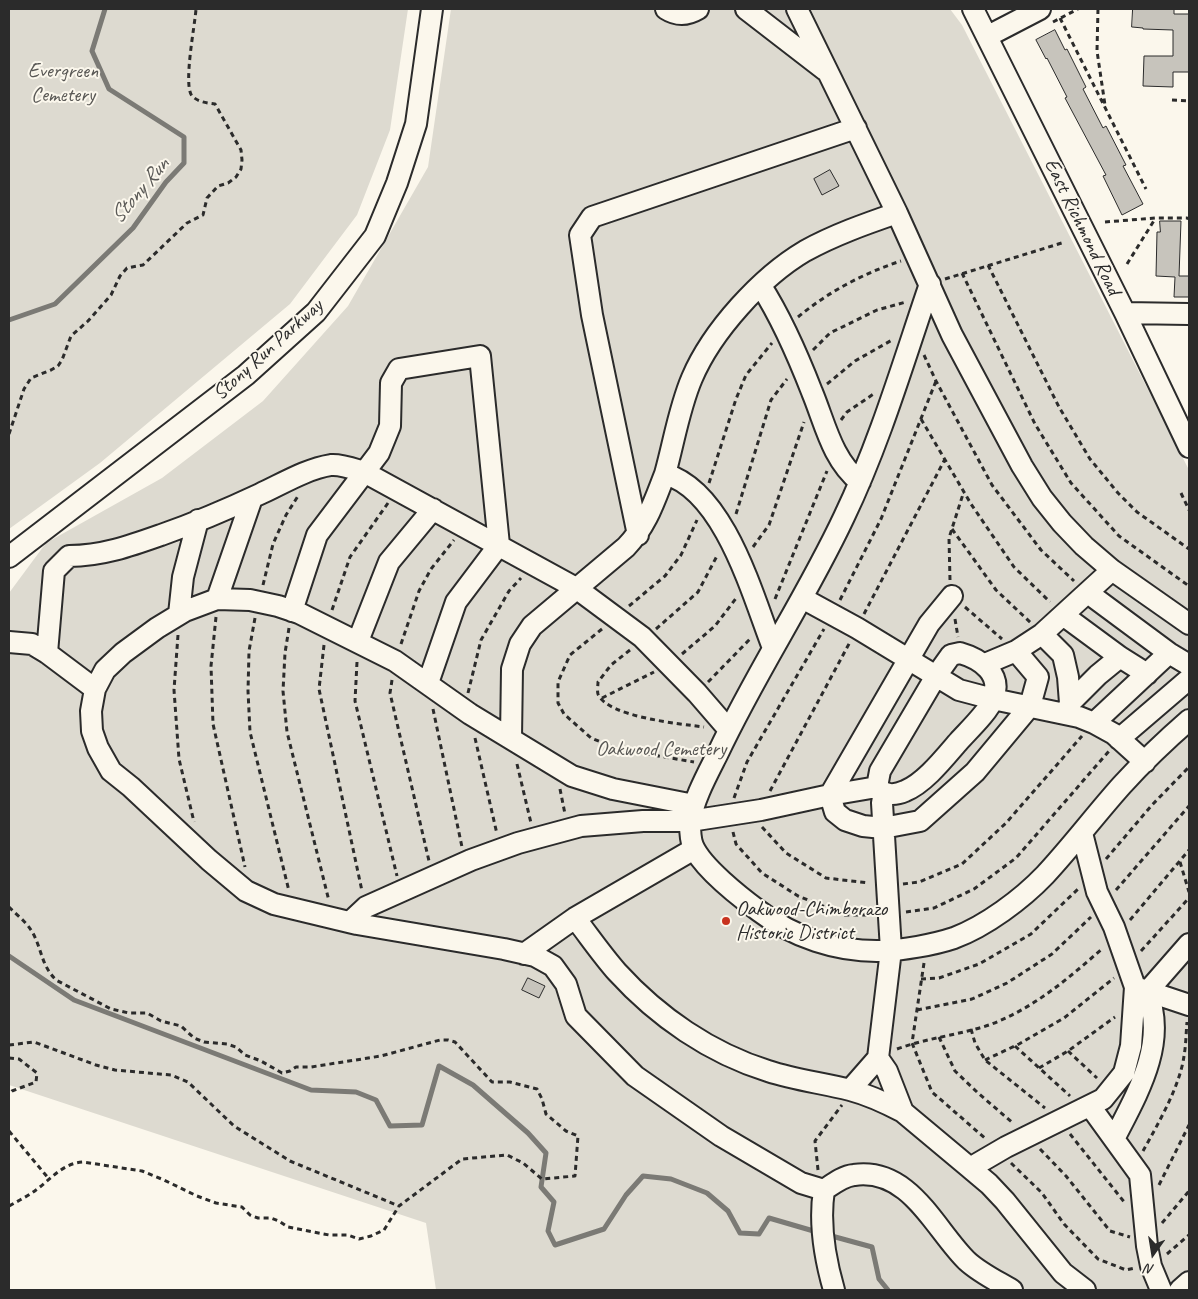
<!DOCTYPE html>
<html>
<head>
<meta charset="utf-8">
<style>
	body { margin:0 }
	#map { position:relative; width:1198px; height:1299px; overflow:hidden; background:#fbf7ec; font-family:Caveat,sans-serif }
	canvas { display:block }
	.frame { position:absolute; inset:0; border:10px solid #2b2b2b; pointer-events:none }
	.north { position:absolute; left:1128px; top:1229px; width:50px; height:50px; -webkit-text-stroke:4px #fbf7ec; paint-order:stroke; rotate:193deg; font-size:14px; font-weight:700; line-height:20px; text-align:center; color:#2b2b2b }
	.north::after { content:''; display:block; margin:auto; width:18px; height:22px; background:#2b2b2b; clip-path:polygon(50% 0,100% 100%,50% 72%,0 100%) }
</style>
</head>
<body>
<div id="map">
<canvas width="1198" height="1299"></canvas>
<div class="frame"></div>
<div class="north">N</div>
</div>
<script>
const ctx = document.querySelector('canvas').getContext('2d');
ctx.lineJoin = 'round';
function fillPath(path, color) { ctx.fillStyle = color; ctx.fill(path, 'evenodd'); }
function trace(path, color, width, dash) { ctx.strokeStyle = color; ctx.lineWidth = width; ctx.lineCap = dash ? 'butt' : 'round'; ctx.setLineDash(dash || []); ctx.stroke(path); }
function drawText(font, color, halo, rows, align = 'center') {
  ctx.font = font + ' Caveat,sans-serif'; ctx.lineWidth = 4; ctx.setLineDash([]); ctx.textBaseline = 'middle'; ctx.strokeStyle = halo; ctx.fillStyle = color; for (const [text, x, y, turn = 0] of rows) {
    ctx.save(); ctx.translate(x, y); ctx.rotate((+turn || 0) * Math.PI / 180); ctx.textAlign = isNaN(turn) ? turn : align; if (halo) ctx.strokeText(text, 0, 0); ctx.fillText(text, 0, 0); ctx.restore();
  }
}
const green = new Path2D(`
	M9 9H408L390 130 357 215 290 304 100 463 9 529Z
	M451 9H950L962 25 1189 470V1290H436L426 1223 9 1085V593L46 543 162 478 263 401 348 306 428 167Z`);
const stream = new Path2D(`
	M9 320 55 304 133 228 166 182 184 163V137L109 89 92 51 105 9
	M9 956 74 1000 311 1090 356 1092 376 1100 390 1126 422 1125 439 1066 473 1085 528 1133 546 1153 541 1187 554 1202 548 1231 555 1245 604 1229 626 1195 643 1176 671 1179 707 1193 728 1211 740 1233 759 1234 769 1218 817 1232
	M828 1235 872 1247 879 1279 888 1290`);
const building = new Path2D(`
	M1133 9H1174V14H1189V72H1173V87L1143 86 1144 56H1173V30L1143 29V28L1132 27Z
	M1055 30 1065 50 1067 49 1086 87 1083 89 1103 128 1106 126 1126 165 1123 166 1143 204 1122 215 1103 176 1106 175 1065 98 1067 97 1047 58 1046 59 1036 40Z
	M830 170 839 186 822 195 814 179Z
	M1160 221H1181L1179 276H1189V297H1174L1175 277 1156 276 1157 232H1160Z
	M528 978 545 986 539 998 522 990Z`);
const path = new Path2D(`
	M1098 9 1097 51 1105 105
	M1060 18 1146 189
	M1053 22 1078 9
	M1172 100 1189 101
	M1105 222 1155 218H1187L1189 219
	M1127 264 1155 219
	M988 265 1059 407 1090 459 1118 493 1137 512 1189 549
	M962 273 1035 424 1071 483 1119 536 1189 586
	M945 279 1065 242
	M798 317C828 292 864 273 901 261
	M813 350 830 333 877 310 906 302
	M924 355 936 381 992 485 1041 550 1074 581
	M827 384 855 361 892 340
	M921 419 971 504 1014 567 1050 602
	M841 420 847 412 875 393
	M9 434 24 389 31 378 51 370 58 366 62 360 71 336 88 321 111 295 120 276 127 268 143 265 187 223 203 215 207 198 218 186 228 183 236 177 241 169 242 160 241 150 215 104C207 103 198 102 192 96 183 85 195 25 196 9
	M709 483 736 399 746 375 772 343
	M1181 493 1189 510
	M736 514 771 400 787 379
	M952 529 996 590 1031 623
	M753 547 769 525 804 422
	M950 580 949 538 964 491
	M263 585 273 544 286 515 298 496
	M775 599 827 471
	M840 600 881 519 936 381
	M629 606 665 576 681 555 697 520
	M965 607 1002 639
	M332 610 350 557 388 503
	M864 614 945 459
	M216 617 211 666 213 724 245 867
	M255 618 249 651 248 691 250 732 289 891
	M955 619 958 637
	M289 628 285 653 283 691 287 732 329 901
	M602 629 570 655 558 682V703L564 714 591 738 618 749 694 762
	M656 629 698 592 718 554
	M178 635 174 690 179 759 194 822
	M401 644 419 591 431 569 454 540
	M324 645 319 689 362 891
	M630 650 611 665 598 682C598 685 597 691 598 694 607 717 681 724 704 727
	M682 654 715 626 737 597
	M357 662 355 701 397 876
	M392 680 390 693 429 861
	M708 682 751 638
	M468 693 481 640 509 591 521 578
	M602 698 654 672
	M433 709 462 847
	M475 738 497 834
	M517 764 531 823
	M560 789 565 814
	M770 791 850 642
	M734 798 747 762 824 629
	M762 827 786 853 826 878 869 883
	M733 832 736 844 762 873 798 896 845 915H872
	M1106 859 1152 805 1189 767
	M1180 862 1189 892
	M903 884 919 882 962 864 1006 823 1082 736
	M1116 890 1189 806
	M9 907C16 914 26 922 31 930 42 947 40 964 56 980L111 1009 129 1013H147L161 1021 181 1026 194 1038 204 1042 227 1044 236 1047 245 1055 261 1061 282 1073 290 1071 296 1067H311L381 1056 440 1040H448L455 1042 492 1082H510L537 1089 542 1099 546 1114 566 1131 578 1136 575 1176 542 1179 523 1163 507 1155 462 1159 399 1206 384 1230 371 1236 359 1239 348 1235H329L288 1227 279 1221 271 1218H258L250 1215 242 1207 216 1203 197 1196 164 1180 142 1171 83 1162C63 1163 51 1179 36 1190 28 1196 18 1201 9 1206
	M906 912 934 908 974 889 1016 858 1109 751
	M1130 920 1189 850
	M1141 951 1189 898
	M924 963 912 1043 932 1092 987 1140
	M921 979 939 978 979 964 1031 934 1078 889
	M917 1010 972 999 1007 983 1052 954 1091 917
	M971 1029 975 1043 985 1060 1045 1108
	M939 1037 955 1071 978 1093 1014 1124
	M9 1045 34 1042 96 1065 115 1070 171 1075 188 1082 234 1126 290 1161 399 1206
	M1015 1046 1070 1096
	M897 1049C927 1038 959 1035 989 1025 1033 1009 1069 978 1103 948
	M1068 1051 1097 1078
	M9 1058 19 1059 37 1073 36 1082 12 1091 9 1094
	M985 1060 1019 1044 1064 1018 1114 978
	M1039 1068 1068 1051 1115 1017
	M9 1131 49 1179
	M1070 1134 1125 1203
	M1040 1149 1066 1176 1110 1231 1130 1237
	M1143 1151C1158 1124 1180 1086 1184 1056 1186 1045 1186 1033 1187 1022
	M1011 1163 1042 1193 1064 1224 1098 1259 1126 1270 1135 1268
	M818 1170 815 1141 842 1105
	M1159 1185 1189 1125
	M1162 1223 1189 1191
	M1167 1254 1189 1235`);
const minor = new Path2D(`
	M666 9C677 16 688 15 698 9
	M746 9 825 70
	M797 9 897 213 952 335 1022 466 1042 498 1062 523 1084 546 1112 570 1189 624
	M973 9 1125 313 1189 447
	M988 36 1040 9
	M930 284C903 363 880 442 844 517 806 598 756 672 718 753 708 773 693 800 690 822 690 830 690 839 693 846 702 867 740 897 759 911 793 937 837 952 881 951 903 950 933 945 954 938 986 926 1022 899 1045 875 1072 846 1096 814 1122 785 1143 762 1166 740 1189 720
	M761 286C782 319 798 356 812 392 825 423 832 460 860 482
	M1125 313 1189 314
	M638 535 592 315 580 235 592 217 856 128
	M9 557 246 375 316 312 375 236 397 183 416 124 432 9
	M1088 593 1169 653 1189 665
	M952 596 929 624 830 795 835 812 845 820 863 826 883 828 920 821 975 772 1030 706 1038 677 1016 651
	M802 598 857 628 959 690 993 699 1079 717 1094 723 1114 734 1145 762
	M217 599 252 498
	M292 611 317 535 379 453 390 426 391 383 399 369 480 356 499 545 456 602 428 683
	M179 614 183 577 198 520
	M1063 615 1120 657 1147 674
	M1042 634 1063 655 1068 677 1070 703
	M358 641 389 562 433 509
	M9 642 32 644 47 653 95 689
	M773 648C753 597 725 491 665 474 674 442 679 408 692 378 712 331 761 277 805 251 834 235 865 224 897 213
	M47 653 54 571 69 556C102 556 130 546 161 535 195 523 228 509 260 494 282 484 306 469 331 465 341 464 354 469 364 472L576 588 642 637 697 693 729 730
	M960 653C981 659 1003 674 993 699 989 711 968 731 959 741 945 757 925 783 905 791 896 795 884 796 877 787L880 771 936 676 951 655Z
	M985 664 1016 651 1042 634 1112 570
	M1066 714 1070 703 1098 675 1120 657
	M1094 723 1169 653
	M511 738 512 669 520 644 532 626 626 547C647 525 654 502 665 474
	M1119 739 1189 679
	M884 792 882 803 891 950 878 1058 887 1071 903 1112 970 1168
	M694 805 613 789 572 776 470 714 395 661 299 613 278 606 250 600 217 599 185 611 157 628 123 653 105 670 95 689 91 711 92 731 98 748 111 771 131 787 209 860 246 891 274 904 357 924 504 949 535 956 553 966 566 984 576 1016 635 1076 721 1136 801 1183 824 1190
	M1082 833 1097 892 1114 927 1135 987 1189 1005
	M575 918C589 936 602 955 617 972 658 1017 710 1053 768 1071 795 1080 823 1083 850 1090 869 1095 886 1103 903 1112
	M350 922 366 907 471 860 518 843 581 826 643 821H690L761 810 830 795 877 787
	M524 954 575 918 694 849
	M850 1090 878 1058
	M1090 1106 1140 1175 1147 1246 1151 1266 1161 1290
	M1114 1139C1137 1094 1168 1043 1147 992L1189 944
	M834 1290C825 1259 819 1222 824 1190 833 1184 843 1176 854 1175 910 1167 935 1230 967 1261 980 1273 997 1281 1012 1290
	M1085 1290 1063 1273 1005 1201 989 1184 970 1168 1006 1147 1103 1099 1124 1073 1131 1046 1135 987
	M1180 1290 1189 1282`);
const markers = [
	[726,921,5,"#c8321e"]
];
const parkNames = [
	["Evergreen",63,71],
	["Cemetery",63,95],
	["Oakwood Cemetery",661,749]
];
const streetNames = [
	["East Richmond Road",1082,227,64],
	["Stony Run Parkway",268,350,-42]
];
const poiNames = [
	["Oakwood-Chimborazo",736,909],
	["Historic District",736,933]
];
const waterNames = [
	["Stony Run",140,191,-50]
];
fillPath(green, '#dddad0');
trace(stream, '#7b7a75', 5);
fillPath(building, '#c7c4bc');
trace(building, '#2b2b2b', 1);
trace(minor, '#2b2b2b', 24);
trace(path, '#2b2b2b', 3, [5, 4]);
trace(minor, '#fbf7ec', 20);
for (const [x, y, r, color] of markers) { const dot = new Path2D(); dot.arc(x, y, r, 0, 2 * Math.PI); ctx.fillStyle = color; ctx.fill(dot); trace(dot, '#fbf7ec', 2); }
drawText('21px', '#585754', '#fbf7ec', parkNames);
drawText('21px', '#2b2b2b', '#fbf7ec', streetNames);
drawText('21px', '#2b2b2b', '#fbf7ec', poiNames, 'left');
drawText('italic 22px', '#5a5956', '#fbf7ec', waterNames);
</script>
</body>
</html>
